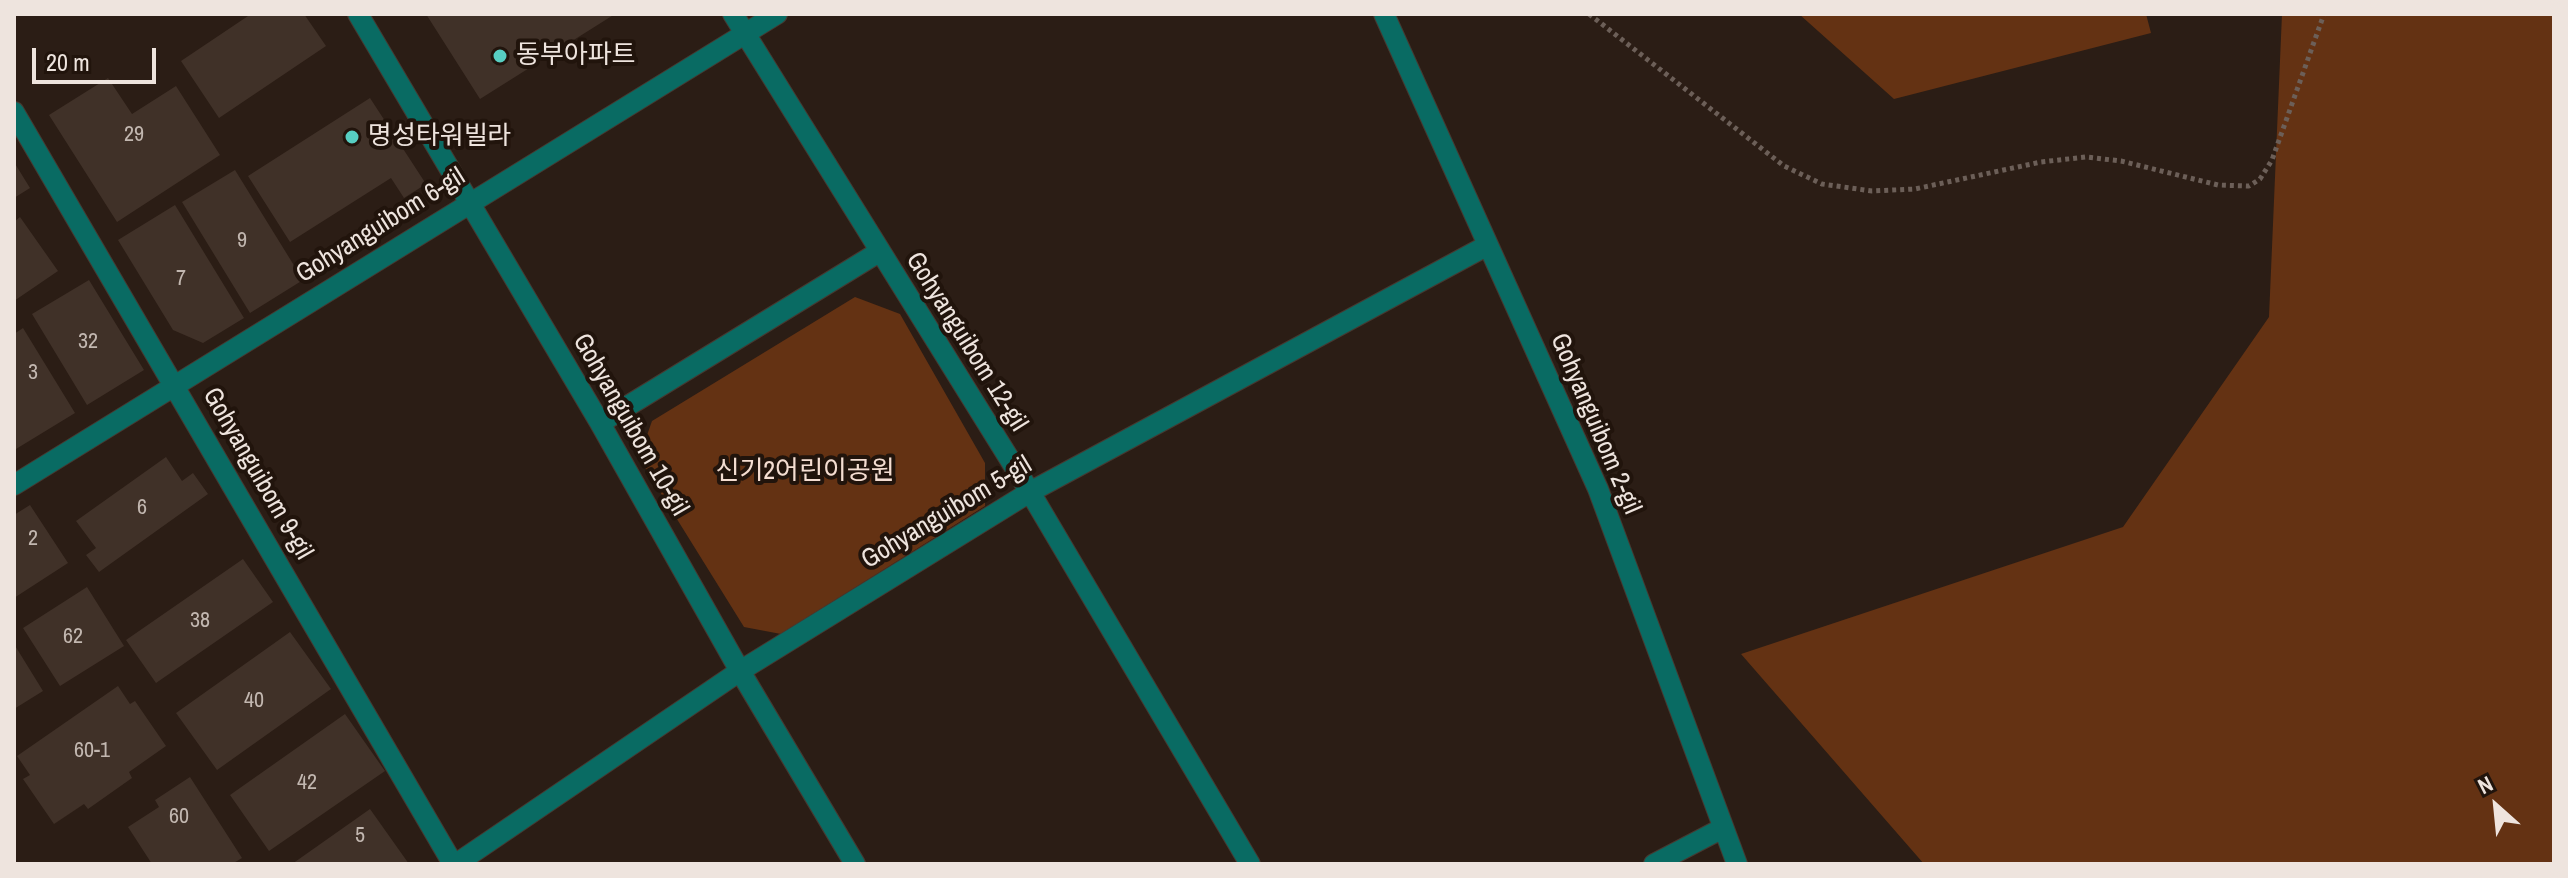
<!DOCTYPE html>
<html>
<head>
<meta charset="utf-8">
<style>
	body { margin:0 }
	#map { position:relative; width:2568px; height:878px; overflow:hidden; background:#2b1d15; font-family:"Archivo Narrow",sans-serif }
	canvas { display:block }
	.frame { position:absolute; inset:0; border:16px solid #eee4de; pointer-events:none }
	.north { position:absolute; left:2456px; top:766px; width:80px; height:80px; -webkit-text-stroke:6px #21140c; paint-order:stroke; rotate:333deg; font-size:22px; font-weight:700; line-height:32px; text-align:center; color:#eee4de }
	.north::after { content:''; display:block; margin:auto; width:28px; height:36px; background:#eee4de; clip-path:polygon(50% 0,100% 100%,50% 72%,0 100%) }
	.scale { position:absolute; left:32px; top:48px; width:124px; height:36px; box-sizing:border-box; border:4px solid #eee4de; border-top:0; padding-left:10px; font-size:24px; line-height:28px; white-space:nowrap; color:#eee4de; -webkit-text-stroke:6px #21140c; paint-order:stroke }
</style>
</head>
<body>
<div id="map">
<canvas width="2568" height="878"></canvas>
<div class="frame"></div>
<div class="north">N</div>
<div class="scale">20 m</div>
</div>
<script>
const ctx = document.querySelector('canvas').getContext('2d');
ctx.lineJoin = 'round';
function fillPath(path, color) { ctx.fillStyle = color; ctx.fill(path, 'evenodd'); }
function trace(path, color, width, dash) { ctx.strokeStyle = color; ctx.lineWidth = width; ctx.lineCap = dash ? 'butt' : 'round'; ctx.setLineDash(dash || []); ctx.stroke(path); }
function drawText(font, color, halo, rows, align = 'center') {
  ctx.font = font + ' "Archivo Narrow","Noto Sans KR",sans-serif'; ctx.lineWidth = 8; ctx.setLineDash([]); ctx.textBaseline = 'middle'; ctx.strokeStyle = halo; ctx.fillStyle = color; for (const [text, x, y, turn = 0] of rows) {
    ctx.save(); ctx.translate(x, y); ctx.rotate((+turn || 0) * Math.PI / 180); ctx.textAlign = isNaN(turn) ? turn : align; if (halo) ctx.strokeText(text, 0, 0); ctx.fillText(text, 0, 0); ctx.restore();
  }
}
const green = new Path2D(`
	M1799 14H2146L2151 33 1894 99Z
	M2282 14H2554V864H1924L1741 654 2123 527 2269 317Z
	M855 297 900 314 985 463V506L781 634 744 627 639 458 652 421Z`);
const building = new Path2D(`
	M251 14H304L326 46 219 118 181 61Z
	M426 14H615L480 99Z
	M108 78 132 114 176 86 220 155 117 222 49 115Z
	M370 98 426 184 404 198 391 178 290 242 248 176Z
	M14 162 30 188 14 198Z
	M235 170 303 280 250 313 182 202Z
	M175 205 244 318 203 343 173 330 118 240Z
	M20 217 58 271 14 301V222Z
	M89 280 144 370 87 405 32 314Z
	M23 328 75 413 16 449 14 446V334Z
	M166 457 182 481 193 473 208 494 99 572 86 555 96 548 76 521Z
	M30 505 68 563 14 598V515Z
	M243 559 273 602 156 683 126 640Z
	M87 587 124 646 60 686 23 628Z
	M290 632 331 689 217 770 176 713Z
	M14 644 43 691 14 709Z
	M118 686 130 704 135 701 166 746 129 772 132 778 88 809 84 804 54 824 23 779 30 775 17 756Z
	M345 714 385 771 269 851 230 795Z
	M190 777 242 858 232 864H152L128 827 159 807 155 800Z
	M370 809 409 864H292Z`);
const path = new Path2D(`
	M1589 14 1784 166 1822 184 1872 191 1915 189 2041 162 2086 157 2121 161 2218 185 2249 186 2260 179 2272 160 2324 14`);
const minor = new Path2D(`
	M358 14 600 423 740 671 855 864
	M733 14 1030 492 1250 864
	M1384 14 1598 489 1737 864
	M14 112 453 864
	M600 423 879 252
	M14 485 777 14
	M456 864 740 671 1030 492 1488 245
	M1654 864 1723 828`);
const markers = [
	[500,56,8,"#57cec2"],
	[352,137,8,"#57cec2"]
];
const numberNames = [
	["29",134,135],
	["9",242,241],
	["7",181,279],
	["32",88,342],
	["3",33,373],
	["6",142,508],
	["2",33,539],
	["38",200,621],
	["62",73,637],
	["40",254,701],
	["60-1",92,751],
	["42",307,783],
	["60",179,817],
	["5",360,836]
];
const poiNames = [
	["동부아파트",516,56],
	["명성타워빌라",368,137]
];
const streetNames = [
	["Gohyanguibom 6-gil",381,226,-32],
	["Gohyanguibom 12-gil",966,342,58],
	["Gohyanguibom 2-gil",1595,424,67],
	["Gohyanguibom 10-gil",630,425,60],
	["Gohyanguibom 9-gil",257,474,60],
	["Gohyanguibom 5-gil",947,513,-31]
];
const parkNames = [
	["신기2어린이공원",805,472]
];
fillPath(green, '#643213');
fillPath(building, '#403128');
trace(minor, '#463931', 22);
trace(path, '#6c5f58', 5, [4, 4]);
trace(minor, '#096b63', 20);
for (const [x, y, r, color] of markers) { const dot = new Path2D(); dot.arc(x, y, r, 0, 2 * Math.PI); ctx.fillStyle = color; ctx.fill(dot); trace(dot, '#21140c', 3); }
drawText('22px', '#c2b7b0', null, numberNames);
drawText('26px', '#eee4de', '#21140c', poiNames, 'left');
drawText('26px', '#eee4de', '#21140c', streetNames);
drawText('26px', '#f4ddd1', '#21140c', parkNames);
</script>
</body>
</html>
